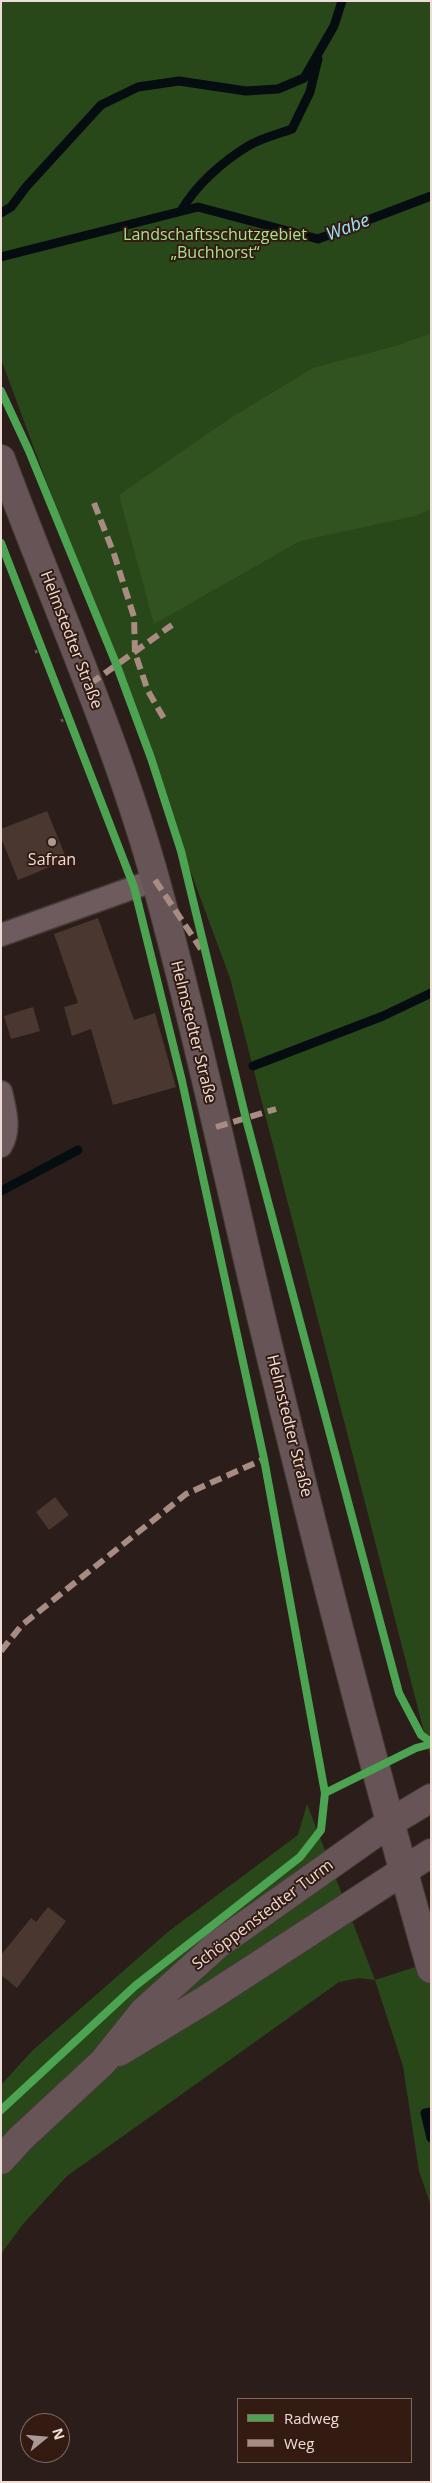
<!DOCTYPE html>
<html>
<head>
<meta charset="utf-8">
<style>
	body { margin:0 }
	#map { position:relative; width:432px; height:2483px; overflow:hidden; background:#2b1e1a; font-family:"Open Sans",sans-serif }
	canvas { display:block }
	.frame { position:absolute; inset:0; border:2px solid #eeddd7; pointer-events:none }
	.legend { position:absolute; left:237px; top:2398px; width:175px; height:65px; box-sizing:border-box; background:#331b12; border:1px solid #7e6961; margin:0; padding:6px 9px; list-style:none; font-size:15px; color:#eeddd7 }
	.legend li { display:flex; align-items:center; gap:10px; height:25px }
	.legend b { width:25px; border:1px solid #7e6961 }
	.north { position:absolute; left:20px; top:2413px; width:50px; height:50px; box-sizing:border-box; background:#331b12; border:1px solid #7e6961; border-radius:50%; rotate:73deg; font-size:14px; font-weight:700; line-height:20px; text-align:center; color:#eeddd7 }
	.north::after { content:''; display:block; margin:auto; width:18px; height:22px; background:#aa9a95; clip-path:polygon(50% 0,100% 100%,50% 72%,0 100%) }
</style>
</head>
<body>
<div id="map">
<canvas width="432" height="2483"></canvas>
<div class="frame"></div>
<ul class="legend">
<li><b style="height:6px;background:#4ca352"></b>Radweg</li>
<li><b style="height:6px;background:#a88b81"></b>Weg</li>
</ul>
<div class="north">N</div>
</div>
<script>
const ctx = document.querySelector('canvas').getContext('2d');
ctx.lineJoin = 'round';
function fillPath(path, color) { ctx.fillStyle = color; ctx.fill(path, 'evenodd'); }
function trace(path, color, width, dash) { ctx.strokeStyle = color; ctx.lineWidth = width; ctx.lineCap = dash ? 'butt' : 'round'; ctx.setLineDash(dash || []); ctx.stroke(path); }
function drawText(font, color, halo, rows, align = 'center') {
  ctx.font = font + ' "Open Sans",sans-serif'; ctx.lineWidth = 4; ctx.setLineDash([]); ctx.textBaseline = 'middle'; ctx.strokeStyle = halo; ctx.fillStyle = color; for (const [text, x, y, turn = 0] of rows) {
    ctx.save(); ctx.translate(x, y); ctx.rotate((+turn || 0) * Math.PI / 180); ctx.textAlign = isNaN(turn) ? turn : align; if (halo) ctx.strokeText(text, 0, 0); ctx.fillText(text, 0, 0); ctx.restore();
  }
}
const green = new Path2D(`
	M1 1H431V1759L230 978 1 359Z
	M307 1804 375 1980 431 1962V2206L419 2171 403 2066 375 1980 359 1978 339 1982 67 2176 23 2224 1 2254V2085L32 2051 169 1931 298 1835Z`);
const forest = new Path2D(`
	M431 333V509L415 516 300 541 154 624 119 495 229 419 313 368 399 345Z`);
const stream = new Path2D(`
	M181 211C196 185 222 162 248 146 261 138 278 134 292 129L310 92 318 59
	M1 213 11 207 26 187 101 105 138 87 179 81 246 91 278 89 304 78 334 26 342 1
	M1 257 198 207 318 239 431 196
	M253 1066 383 1016 431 993
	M1 1191 78 1150
	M431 2112 425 2113 431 2138`);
const building = new Path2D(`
	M47 811 67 860 18 880 1 838V829Z
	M98 918 134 1020 155 1013 176 1087 113 1105 91 1029 72 1036 64 1007 78 1003 54 934Z
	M33 1007 40 1031 11 1039 4 1016Z
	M55 1497 69 1515 49 1530 36 1512Z
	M48 1907 66 1921 17 1988 1 1975V1955L31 1918 36 1922Z`);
const path = new Path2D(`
	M35 652 41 650
	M61 721 67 718`);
const street = new Path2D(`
	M1 935 155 880
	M1 1092C5 1110 11 1129 1 1146`);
const secondary = new Path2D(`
	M1 459C53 600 116 737 156 882 195 1024 226 1168 260 1312 313 1531 369 1751 431 1969
	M119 2052 205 2000 431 1853
	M1 2160 20 2139 103 2062 143 2012 217 1945 391 1822 431 1798`);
const quiet = new Path2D(`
	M94 503 114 554 134 617 135 653 148 691 166 722
	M90 684 172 625
	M155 880 201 949
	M216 1127 276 1109
	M1 1651 22 1625 186 1494 264 1459`);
const cycleway = new Path2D(`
	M1 391 29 451 117 666 151 758 181 851 246 1119 399 1693 421 1735 431 1742
	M1 543 134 887 182 1081 264 1459 325 1793 321 1830 300 1857 135 1986 1 2110
	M325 1793 416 1748 431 1744`);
const markers = [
	[52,842,5,"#aa9a95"]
];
const parkNames = [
	["Landschaftsschutzgebiet",215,235],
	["„Buchhorst“",215,253]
];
const streetNames = [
	["Helmstedter Straße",71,640,69],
	["Helmstedter Straße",193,1032,76],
	["Helmstedter Straße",289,1426,76],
	["Schöppenstedter Turm",263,1915,-37]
];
const poiNames = [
	["Safran",52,860]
];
const waterNames = [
	["Wabe",348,228,-21]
];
fillPath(green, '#29481a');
fillPath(forest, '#30531f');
trace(stream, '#060d10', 9);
fillPath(building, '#493730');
trace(street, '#453a36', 25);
trace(secondary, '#453a36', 30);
trace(path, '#6c5d5e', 3, [2.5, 4]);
trace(street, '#6d5b5e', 22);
trace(secondary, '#675456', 28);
trace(quiet, '#a88b81', 6, [12, 6]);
trace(cycleway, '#4ca352', 8);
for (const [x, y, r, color] of markers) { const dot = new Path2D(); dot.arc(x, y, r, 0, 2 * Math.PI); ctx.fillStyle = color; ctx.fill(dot); trace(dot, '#331b12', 2); }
drawText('16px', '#a5e48f', '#331b12', parkNames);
drawText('16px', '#eeddd7', '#331b12', streetNames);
drawText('16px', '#eeddd7', '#331b12', poiNames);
drawText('italic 18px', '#9ae3f9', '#331b12', waterNames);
</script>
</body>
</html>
